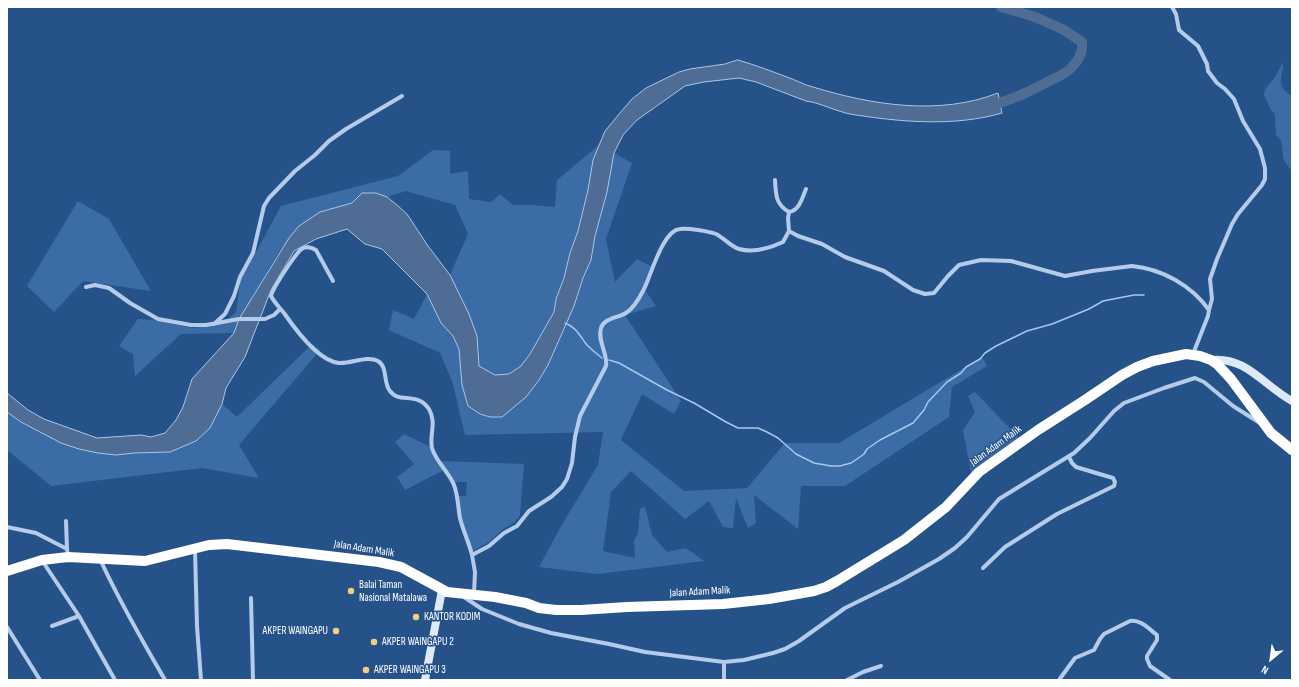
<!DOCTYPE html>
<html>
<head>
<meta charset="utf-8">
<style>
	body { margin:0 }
	#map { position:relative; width:1299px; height:687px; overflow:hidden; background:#26528a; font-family:"Sofia Sans Condensed",sans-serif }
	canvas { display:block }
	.frame { position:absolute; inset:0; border:8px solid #fff; pointer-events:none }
	.north { position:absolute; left:1251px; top:639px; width:40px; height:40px; -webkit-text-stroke:3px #26528a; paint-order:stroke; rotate:209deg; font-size:11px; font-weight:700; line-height:16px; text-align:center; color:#fff }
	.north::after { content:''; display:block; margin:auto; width:14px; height:18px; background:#fff; clip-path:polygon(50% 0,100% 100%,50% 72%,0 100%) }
</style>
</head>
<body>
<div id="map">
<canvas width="1299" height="687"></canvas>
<div class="frame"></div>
<div class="north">N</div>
</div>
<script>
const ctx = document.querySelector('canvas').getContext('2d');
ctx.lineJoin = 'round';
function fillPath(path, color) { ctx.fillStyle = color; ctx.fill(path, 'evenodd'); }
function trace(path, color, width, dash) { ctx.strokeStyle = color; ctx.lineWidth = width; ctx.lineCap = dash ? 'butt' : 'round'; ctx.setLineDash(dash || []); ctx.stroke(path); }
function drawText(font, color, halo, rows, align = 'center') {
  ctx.font = font + ' "Sofia Sans Condensed",sans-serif'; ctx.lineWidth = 3; ctx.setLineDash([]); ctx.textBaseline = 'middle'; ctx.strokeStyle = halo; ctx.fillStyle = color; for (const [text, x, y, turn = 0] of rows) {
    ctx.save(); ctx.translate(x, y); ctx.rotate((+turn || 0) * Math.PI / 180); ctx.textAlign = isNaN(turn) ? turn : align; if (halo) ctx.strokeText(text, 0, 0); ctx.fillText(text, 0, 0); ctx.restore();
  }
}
const green = new Path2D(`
	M1283 62C1284 76 1274 83 1290 95L1292 94V171C1289 168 1286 164 1284 160 1281 151 1285 142 1276 135L1275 114 1271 110 1264 95 1265 90 1269 84 1274 79Z
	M600 144 593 160 588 190 578 231 570 253 564 278 556 299 554 312 530 354 521 366 509 374 495 375 479 366 477 336 469 314 450 275 468 234 455 205 406 191 387 197 376 193H362L352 203 320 212 299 226 279 252 239 319 234 333 181 334 135 376 133 354 119 346 138 319 154 320 193 328 223 324 236 312 241 276 249 265 281 206 398 176 433 150 450 151V174L468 171 469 199 491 202 500 194 513 205H532L555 207 557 180Z
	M614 153 632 163 606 239 615 282 637 259 654 268 644 289 656 306 625 315 681 401 674 414 642 394 621 440 684 491 747 488 785 443H839L982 357 987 366 952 387 949 417 845 486H801L798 529 754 495 756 523 748 528 736 498 733 528 723 527 709 501 685 519 631 471 611 492 603 551 635 558 634 541 638 533 640 509 645 507 652 535 667 552 686 548 704 561 598 574 539 567 560 528 598 465 603 432 465 435 452 381 440 353 389 330 393 310 414 319 427 294 441 322 453 336 459 349 461 366 502 417 526 397 548 365 574 306 583 278 591 260 595 236 607 192Z
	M78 201 109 219 151 291 83 281 54 312 27 286Z
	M312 344 320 350 239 445 259 478 202 468 51 486 7 450V412L21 422 61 443 79 449 116 455 134 453 170 452 196 441 210 428 222 404 237 417Z
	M975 392 1022 441 972 478 963 430 975 412 968 396Z
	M404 434 429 446 439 461 524 464 520 515 515 522 503 529 489 542 469 553 457 514 455 496H466L467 482H452L444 470 405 490 397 477 414 464 395 442Z`);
const water = new Path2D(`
	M738 60C755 65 771 71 787 77 796 80 804 85 813 87 872 105 939 116 998 93L1002 113C954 127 899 122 850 114 835 111 821 103 806 101L756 82 739 78 704 82 685 86 637 120 623 135 614 153 607 192 595 236 591 260 583 278 574 306 548 365 539 380 526 397 502 417H490L480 414 468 406 462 385 459 349 453 336 441 323 427 294 382 249 365 244 347 229 316 239 294 251 271 290 245 357 226 388 222 404 210 428 196 441 170 452 134 453 116 455 98 453 79 449 61 443 21 422 7 412V393L28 410 44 419 97 438 141 435 151 437 165 433 176 420 183 407 192 379 234 333 239 319 289 238 299 226 320 212 352 203 362 193H376L387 197 397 205 407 214 428 246 450 275 469 314 477 336 479 366 495 375 509 374 521 366 530 354 554 312 556 299 564 278 570 253 578 231 588 190 593 160 605 131 620 113 632 99 646 88 679 72 690 69 725 64Z`);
const stream = new Path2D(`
	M565 323C576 327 580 336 587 345 592 350 597 354 602 358
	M609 360 619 363 667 390 694 403 726 422 738 428H758L767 432 778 438 796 454 814 463 831 466H840L851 463 857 459 864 454 867 449 880 440 913 423 924 410 928 402 947 382 961 373 966 367 980 359 985 353 996 346 1027 331 1052 324 1089 309 1103 301 1134 295H1144`);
const river = new Path2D(`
	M988 106C1011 101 1031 91 1051 80 1058 77 1067 73 1072 67 1079 60 1083 51 1082 42L1064 30 1042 20 1032 16 1001 7`);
const street = new Path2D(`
	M1172 7 1176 14 1179 30 1198 46 1207 64 1208 71 1217 83 1225 89 1234 99 1243 121 1260 149 1265 168V179L1262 185 1238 214 1232 224 1217 259 1210 279 1212 299 1209 310
	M775 180C776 194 775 204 789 212
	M789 231 788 218 789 212C800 210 802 198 806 189
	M333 281 316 250C312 248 308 246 303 248 296 252 273 288 271 296 274 302 279 307 284 313 295 329 318 361 339 363 351 364 367 355 378 361 388 367 383 383 390 391 399 404 417 391 429 409 437 423 429 435 432 448 436 462 449 472 454 485 458 495 458 507 460 518 463 531 469 542 472 555
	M86 287 95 285 109 288 130 303 158 319 191 325H206L239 319H265L274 315 280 309
	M214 324 225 314 234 296 240 277 253 253 264 206 269 198 295 171 315 155 329 141 346 129 402 96
	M66 521 67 549
	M7 527 36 533 67 549 68 556
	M195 550 197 626 201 680
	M100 559C119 601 142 640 165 680
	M43 562 79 616 115 680
	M983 568 1005 547 1057 514 1114 486 1115 482 1113 478 1076 467 1072 463 1069 457
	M474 594 475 572 472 555 489 546 504 533 517 526 529 511 551 497 562 487 567 479 572 463 575 437 580 416 606 366C608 353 597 341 601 328 604 318 618 318 626 313 634 308 640 297 644 289 651 275 663 230 680 229 688 228 708 231 716 234 724 238 730 246 739 249 753 253 770 248 783 242L789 231 798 236 822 244 845 257 884 271 913 290 925 294 934 293 948 276 959 265 981 260 1011 261 1065 276 1092 271 1132 266C1162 269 1191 285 1209 310L1208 316 1193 354
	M464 597 482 609 519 624 551 633 609 644 645 652 724 662 744 660 773 653 785 649 799 641 845 608 898 582 939 559 955 548 967 537 999 499 1074 453 1090 438 1114 411 1124 403 1164 388 1195 378 1204 382 1233 406 1260 423
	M251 598 253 680
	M52 626 79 616
	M7 627 40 680
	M724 662V680
	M847 680 863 672 881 666
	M1059 680 1075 658 1094 650 1100 639 1104 634 1130 621C1140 619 1149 629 1157 635V640L1147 656V659L1150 666 1170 680`);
const secondary = new Path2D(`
	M1211 360C1246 356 1264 386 1292 401
	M425 680 442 590`);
const highway = new Path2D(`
	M7 571 42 560 68 557 145 561 209 545 227 544 379 562 401 567 447 592 495 597 526 603 539 608 556 610H581L627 607 723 604 769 599 814 591 826 587 837 581 904 540 946 507 979 472 1038 430 1085 400 1122 375 1137 367 1153 361 1186 354 1200 356 1211 360 1217 364 1231 379 1271 433 1292 450`);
const markers = [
	[351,591,4,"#f2cf79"],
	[416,617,4,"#f2cf79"],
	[336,631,4,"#f2cf79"],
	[374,642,4,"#f2cf79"],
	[366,670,4,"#f2cf79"]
];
const streetNames = [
	["Jalan Adam Malik",996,446,-36],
	["Jalan Adam Malik",364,549,9],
	["Jalan Adam Malik",700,592,-3]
];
const poiNames = [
	["Balai Taman",359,585],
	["Nasional Matalawa",359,598],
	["KANTOR KODIM",424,617],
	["AKPER WAINGAPU",328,631,"right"],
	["AKPER WAINGAPU 2",382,642],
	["AKPER WAINGAPU 3",374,670]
];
fillPath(green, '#3b6ca6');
fillPath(water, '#4e6c94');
trace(water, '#a8c7ea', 1);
trace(stream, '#a8c7ea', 1.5);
trace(river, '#4e6c94', 10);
trace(street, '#b4cce9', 4);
trace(secondary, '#dee9f8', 8);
trace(highway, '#fff', 10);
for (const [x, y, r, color] of markers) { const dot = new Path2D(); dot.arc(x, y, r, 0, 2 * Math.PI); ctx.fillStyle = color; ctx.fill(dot); trace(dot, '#26528a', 1.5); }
drawText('11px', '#fff', '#26528a', streetNames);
drawText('11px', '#fff', '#26528a', poiNames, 'left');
</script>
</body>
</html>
